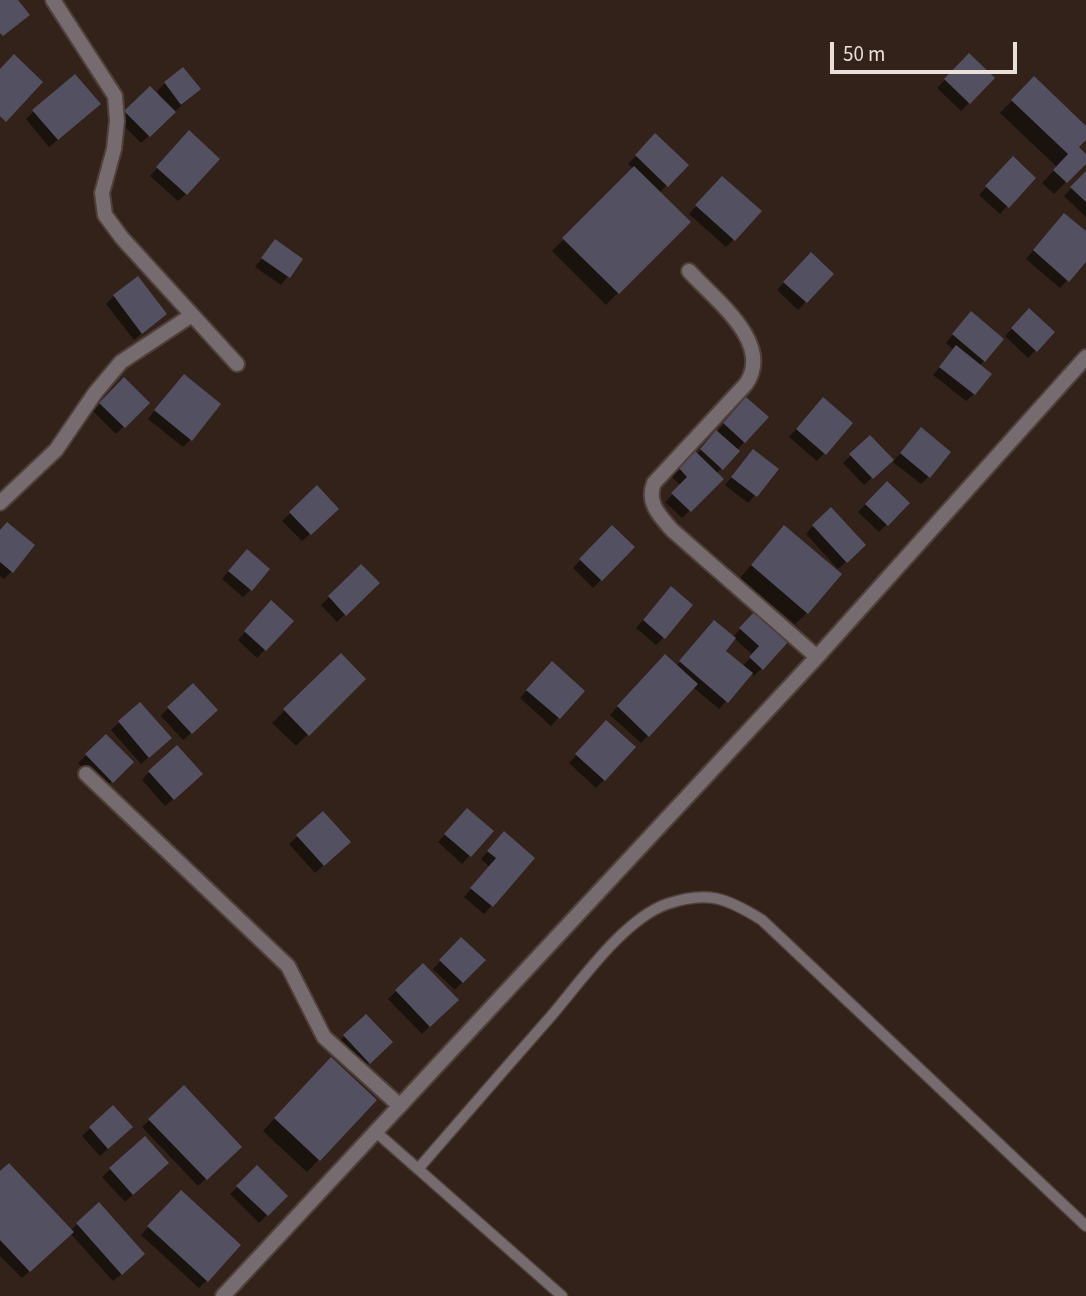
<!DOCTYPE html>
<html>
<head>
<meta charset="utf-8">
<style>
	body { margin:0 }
	#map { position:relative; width:1086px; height:1296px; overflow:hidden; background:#32221a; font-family:"Source Sans 3",sans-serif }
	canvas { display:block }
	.scale { position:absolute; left:830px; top:42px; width:187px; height:32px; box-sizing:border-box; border:4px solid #ebdfda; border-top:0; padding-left:9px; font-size:21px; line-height:24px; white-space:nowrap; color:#ebdfda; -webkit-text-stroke:5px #32221a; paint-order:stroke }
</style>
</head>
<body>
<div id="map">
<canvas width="1086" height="1296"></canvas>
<div class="scale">50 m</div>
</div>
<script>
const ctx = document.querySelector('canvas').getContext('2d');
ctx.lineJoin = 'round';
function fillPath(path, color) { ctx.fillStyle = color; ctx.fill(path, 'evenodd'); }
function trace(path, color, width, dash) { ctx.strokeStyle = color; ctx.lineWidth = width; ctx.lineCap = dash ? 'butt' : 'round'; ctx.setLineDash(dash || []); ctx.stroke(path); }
const shadow = new Path2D(`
	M969 55 993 78 961 111 937 88Z
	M165 83 191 97 141 143 118 120 150 88 161 99 157 91Z
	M1025 87 1086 128V137L1076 147 1086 156V161L1054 194 1042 183 1057 167 1000 113Z
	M33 112H91L49 147 26 119Z
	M655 136 686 165 659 193 688 222 606 305 552 251 634 169 628 164Z
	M182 141 186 194 178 201 150 176Z
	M1013 159 1007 206 1000 214 979 195Z
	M1086 173V217L1064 196Z
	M714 186 734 239 726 247 689 214Z
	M1057 223 1086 234V260L1060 288 1026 259Z
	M275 242 301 260 281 285 255 267Z
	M803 262 832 274 798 310 777 290Z
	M114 296 165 314 134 340 106 304Z
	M1029 310 1053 332 1028 358 1005 336Z
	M964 321 984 361 979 366 974 394 966 401 933 375 954 350 946 343Z
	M124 380 147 403 116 434 93 411Z
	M176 384 191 439 183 447 148 419Z
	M739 407 766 417 716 474 721 479 682 518 665 502 681 486 671 476 696 455Z
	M816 407 851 423 817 461 789 437Z
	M870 437 891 460 864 485 843 463Z
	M914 437 928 477 921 484 893 462Z
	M746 459 755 495 748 503 725 485Z
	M887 483 908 503 879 532 858 512Z
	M317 488 329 517 302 541 282 521Z
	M813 526 856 553 838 569 806 534Z
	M612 527 633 547 593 588 573 568Z
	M0 531 12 571 4 579 0 576Z
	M773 539 807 613 795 624 740 578Z
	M239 559 251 589 243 597 222 579Z
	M361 566 377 583 337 622 321 605Z
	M663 596 664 637 656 645 636 628Z
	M264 610 291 621 257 658 238 640Z
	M755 613 762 668 754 676 751 673 719 709 693 687 641 743 610 715 658 664 676 666 707 630 732 638ZM734 638 753 655 742 667 723 651Z
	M341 655 364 679 296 746 272 723Z
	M544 671 582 691 551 726 520 698Z
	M140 704 162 746 141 764 111 730Z
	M168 708 208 718 183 740 161 716Z
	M599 731 633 747 596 788 569 763Z
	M106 736 131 762 104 789 78 763Z
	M149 772 193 781 165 806 142 780Z
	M323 813 341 849 315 873 289 844Z
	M460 818 491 831 462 864 438 842Z
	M497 841 533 858 484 914 464 897 490 867 481 859Z
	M461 939 483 960 455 990 433 969Z
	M423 965 456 1000 422 1034 388 999Z
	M366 1016 383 1050 361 1070 336 1044Z
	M319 1071 375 1100 307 1172 263 1131Z
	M184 1087 240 1146 198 1186 142 1127Z
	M113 1107 123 1135 100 1156 82 1136Z
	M145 1138 159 1170 125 1202 102 1177Z
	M257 1168 286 1196 259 1223 230 1194Z
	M0 1174 70 1231 99 1205 135 1262 113 1281 70 1233 22 1278 0 1256Z
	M173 1200 207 1280 199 1288 141 1235Z`);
const building = new Path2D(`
	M0 0H18L30 15 3 36 0 33Z
	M969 53 995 78 970 104 944 79Z
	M14 54 43 82 6 122 0 116V69Z
	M183 67 201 89 181 105 164 82Z
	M75 74 101 104 58 140 32 110Z
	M1034 76 1086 126V140L1079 147 1086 154V164L1067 183 1053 170 1068 154 1011 100Z
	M150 86 176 112 150 137 124 111Z
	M189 130 220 159 187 195 156 167Z
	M655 133 689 165 668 187 635 155Z
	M1013 156 1036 178 1009 208 985 186Z
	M634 166 691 222 619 294 562 238Z
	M1086 171V202L1070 187Z
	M722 176 762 211 735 241 695 205Z
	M1064 213 1086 231V262L1069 282 1033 250Z
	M275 239 303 259 290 278 261 258Z
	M811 252 834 274 807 303 783 282Z
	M138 276 167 314 142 334 113 295Z
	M1029 308 1055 332 1037 352 1011 328Z
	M971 311 1004 339 985 362 952 334Z
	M956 345 992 374 975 395 939 367Z
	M184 374 221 404 192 441 154 410Z
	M124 377 150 403 125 428 99 403Z
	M746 397 769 417 745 443 723 423Z
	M823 397 853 423 826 455 796 429Z
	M921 427 951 452 930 478 900 453Z
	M716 430 740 451 723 470 700 449Z
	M870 435 894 460 873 479 849 454Z
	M753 449 779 469 757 497 731 477Z
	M694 450 724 479 691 512 671 493 687 477 678 467Z
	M887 481 910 503 888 526 865 504Z
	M317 485 339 509 311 535 289 512Z
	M831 507 866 545 847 563 812 525Z
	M7 522 35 545 13 573 0 562V530Z
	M612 525 635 547 602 581 579 559Z
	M784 525 842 574 808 614 751 565Z
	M247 549 270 569 252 591 228 571Z
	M361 564 380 583 346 616 328 596Z
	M671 586 693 605 665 639 643 620Z
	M271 600 294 621 266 651 244 631Z
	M755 611 789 641 763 670 749 657 759 646 739 628Z
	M714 620 736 638 726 651 753 673 728 703 679 661Z
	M341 653 366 679 309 736 283 709Z
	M665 654 698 684 649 737 617 706Z
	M552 661 585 691 560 719 526 690Z
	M193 683 218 710 192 734 167 707Z
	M140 702 172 738 149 758 118 721Z
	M606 720 636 747 605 781 575 754Z
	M106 734 134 762 113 783 85 754Z
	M177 745 203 774 174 800 148 771Z
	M467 808 494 831 471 857 444 834Z
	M323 811 351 842 324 866 296 835Z
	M504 831 535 858 493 907 470 888 496 858 487 851Z
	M461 937 486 960 463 983 439 960Z
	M423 963 459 1000 430 1027 395 990Z
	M366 1014 393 1042 370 1064 343 1035Z
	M331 1057 377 1100 320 1161 274 1118Z
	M184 1085 242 1147 207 1180 148 1119Z
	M113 1105 133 1127 108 1149 89 1127Z
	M145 1136 169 1163 133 1195 109 1168Z
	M9 1163 74 1232 30 1272 0 1240V1171Z
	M257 1165 288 1196 268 1216 236 1186Z
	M181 1190 241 1245 208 1282 147 1226Z
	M99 1202 145 1254 122 1275 76 1223Z`);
const lane = new Path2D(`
	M376 1132 418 1169
	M562 1296 418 1169C463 1117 507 1066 552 1015 581 981 624 919 667 904 707 890 727 898 762 920L1086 1226`);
const street = new Path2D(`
	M53 0 115 96 117 121 114 149 102 193 105 215 122 238 237 364
	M689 271C715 300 774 343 746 384L654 483C646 503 660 516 672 530L817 657
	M0 503 56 450 95 393 121 362 192 315
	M86 774 288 966 324 1037 400 1106
	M223 1296 817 657 1086 357`);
fillPath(shadow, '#0007');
fillPath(building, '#535061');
trace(lane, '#504039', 13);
trace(street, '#504039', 18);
trace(lane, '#766c6f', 10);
trace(street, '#766c6f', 14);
</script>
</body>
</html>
